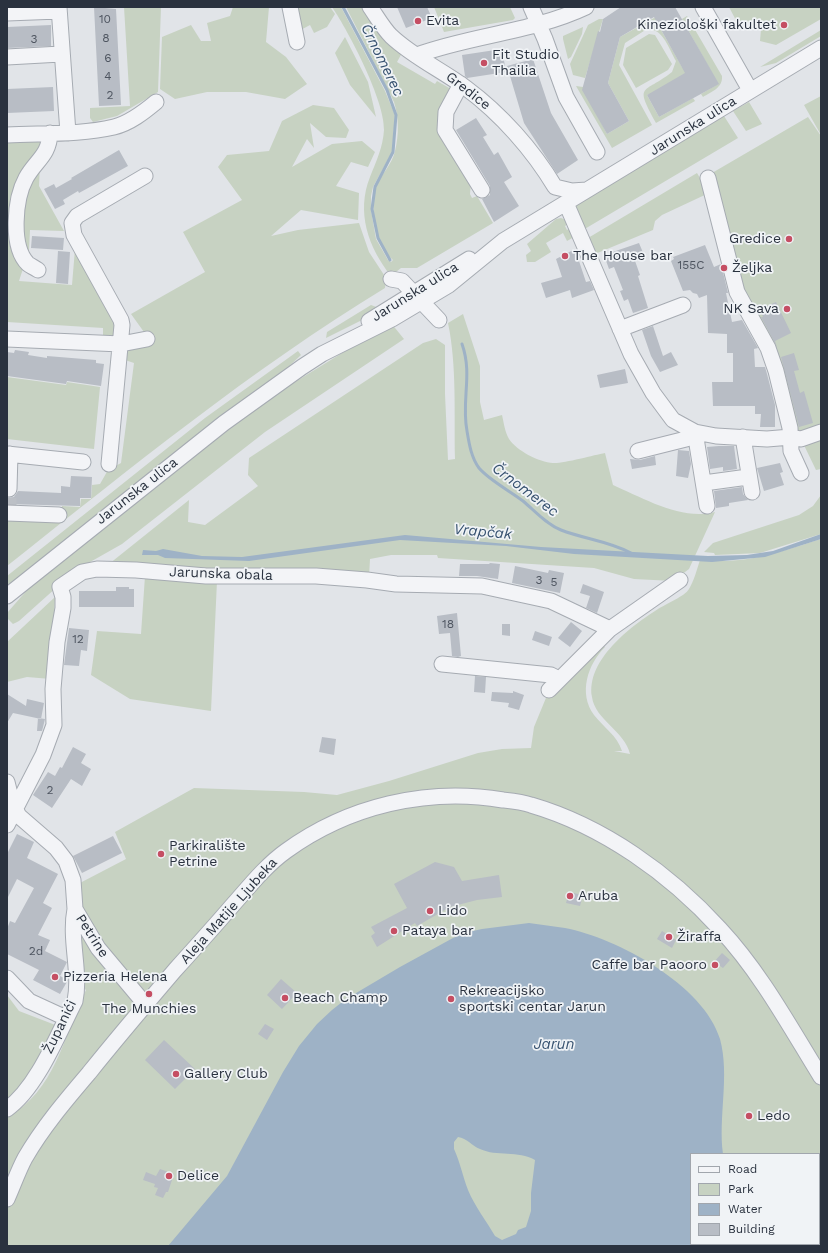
<!DOCTYPE html>
<html>
<head>
<meta charset="utf-8">
<style>
	body { margin:0 }
	#map { position:relative; width:828px; height:1253px; overflow:hidden; background:#e1e4e8; font-family:"Work Sans",sans-serif }
	canvas { display:block }
	.frame { position:absolute; inset:0; border:8px solid #2a323f; pointer-events:none }
	.legend { position:absolute; left:690px; top:1153px; width:130px; height:92px; box-sizing:border-box; background:#f0f3f6; border:1px solid #a1a6ad; margin:0; padding:5px 7px; list-style:none; font-size:12px; color:#2a323f }
	.legend li { display:flex; align-items:center; gap:8px; height:20px }
	.legend b { width:20px; border:1px solid #a1a6ad }
</style>
</head>
<body>
<div id="map">
<canvas width="828" height="1253"></canvas>
<div class="frame"></div>
<ul class="legend">
<li><b style="height:5px;background:#f3f4f7"></b>Road</li>
<li><b style="height:11px;background:#c7d2c2"></b>Park</li>
<li><b style="height:11px;background:#9eb2c6"></b>Water</li>
<li><b style="height:11px;background:#b8bdc5"></b>Building</li>
</ul>
</div>
<script>
const ctx = document.querySelector('canvas').getContext('2d');
ctx.lineJoin = 'round';
function fillPath(path, color) { ctx.fillStyle = color; ctx.fill(path, 'evenodd'); }
function trace(path, color, width, dash) { ctx.strokeStyle = color; ctx.lineWidth = width; ctx.lineCap = dash ? 'butt' : 'round'; ctx.setLineDash(dash || []); ctx.stroke(path); }
function drawText(font, color, halo, rows, align = 'center') {
  ctx.font = font + ' "Work Sans",sans-serif'; ctx.lineWidth = 3.5; ctx.setLineDash([]); ctx.textBaseline = 'middle'; ctx.strokeStyle = halo; ctx.fillStyle = color; for (const [text, x, y, turn = 0] of rows) {
    ctx.save(); ctx.translate(x, y); ctx.rotate((+turn || 0) * Math.PI / 180); ctx.textAlign = isNaN(turn) ? turn : align; if (halo) ctx.strokeText(text, 0, 0); ctx.fillText(text, 0, 0); ctx.restore();
  }
}
const green = new Path2D(`
	M124 7H161L158 92 117 116 93 122 90 118V108L130 106Z
	M233 7H269L266 42 286 57 307 84 285 99 246 92H207L175 99 160 89 162 37 191 25 201 41H211L207 23 230 16Z
	M292 7H330L335 14 327 27 314 33 310 25 297 32Z
	M332 7H341L385 91 395 115 392 152 373 187 371 196V210L376 239 388 260 391 262 393 260C376 246 369 208 376 187 381 174 392 165 395 151 399 135 399 118 394 102L346 7H365L402 53 397 62 435 84 437 81 451 89 439 113 471 183 470 194 472 198 477 196 493 223 417 268H401L391 276C368 247 356 212 370 177 376 162 383 147 384 130 385 101 349 32 332 7Z
	M434 7H510L515 18 513 20 444 32Z
	M729 7H821V19L776 45 760 41 761 29 751 22 739 26Z
	M661 14 660 28 682 67 697 79 647 95 659 117 693 98 695 101 656 123C634 82 643 95 672 72L676 61C669 49 663 28 647 29L625 43 619 65 652 125 612 148 576 86 583 87 607 134 629 121 608 83 620 37Z
	M687 16 722 76C723 88 711 92 703 97L701 94 718 84 682 19Z
	M599 19H603L585 78 573 75 570 64 588 25Z
	M583 27 582 34 571 57 568 59 563 39V36Z
	M821 30V36L776 63 760 67Z
	M649 34 655 35 672 64 668 70 636 88 623 65 626 48Z
	M345 37 368 82 376 117 350 85 335 53Z
	M821 96V135L804 105Z
	M749 102 762 124 746 131 733 111Z
	M313 105 334 108 349 130 346 138 326 137 310 123 314 148 307 139 292 167 332 144 362 141 375 152 368 167 351 162 336 186 359 193 358 220 301 210 271 236 298 230 359 223 369 252 386 278 385 288C249 371 131 468 7 566V516L61 519 62 506 80 507 81 499H91L92 485 100 484 108 470 121 463 134 363 125 360V355L131 348 149 339 131 314 205 272 183 232 242 200 218 167 227 155 269 151 282 121Z
	M724 116 738 138 583 230 574 210 575 205Z
	M808 117 821 136V469L816 470 801 439 770 345 737 273 712 173Z
	M41 141 39 186 64 231 30 230 29 250 19 281 72 285 75 249 118 328 113 337 103 340V328L7 322V143Z
	M697 173 709 193 662 215 655 221 653 230 595 254 588 238Z
	M561 218 566 220 568 224 565 226 567 230 570 228 574 237 567 241 563 233 546 243 551 252 535 262H527L526 255 531 251 527 244 556 219Z
	M371 305 379 308 368 317 326 338 327 332Z
	M463 314 480 366V402L484 420 502 415C504 424 505 432 509 439 517 451 539 462 553 463 562 464 594 455 605 453L613 485C643 498 682 521 715 512L689 569 673 581 634 579 594 568 438 558 437 555H391L370 559 369 577 265 574 109 564 189 500 188 522 205 525 258 486 248 475 249 458 423 343 436 339 445 345V394L448 460 455 459C454 414 457 366 448 323Z
	M391 323 404 339 265 432 122 544 76 570 19 621 13 624 7 618V613L28 589 122 510 264 401Z
	M298 351 301 355 283 372 7 587V576L205 418Z
	M7 377 66 385 67 382 100 387 94 449 7 439Z
	M821 495V534L760 553 715 555 714 553 704 552 713 543 799 515 813 506Z
	M821 539V1246H7V1117C55 1092 64 1035 86 990L80 985 78 884 126 859 115 832 194 788 304 792 337 795 389 781 478 753 502 749 531 748 534 727 548 693 600 642 605 647C588 664 578 693 594 715 604 728 617 735 622 751H614L630 754C625 731 595 720 592 697 586 660 631 626 658 609 666 604 685 596 689 589 694 581 697 569 700 560 745 565 780 552 821 539ZM691 1154H819V1244H691Z
	M145 576 217 581 211 711 130 699 91 675 97 631 141 634Z
	M55 597 51 679 27 677 7 682V642Z
	M7 995 19 1011 58 1026 31 1075 7 1103Z`);
const water = new Path2D(`
	M821 534V539L765 557 712 562 574 554 506 546 400 540 249 561 165 558 158 555H142L143 550 156 551 163 549 202 556 242 557 405 535 541 547 708 556 747 555 773 551Z
	M529 923C541 925 553 926 565 928 617 938 704 985 720 1039 730 1076 718 1117 723 1154H691V1244H758L760 1246H168L227 1176 283 1072 299 1046 317 1024 332 1010 346 999 400 967 453 938 468 932 482 929ZM458 1137C467 1138 472 1146 480 1149 497 1157 518 1150 535 1160L531 1193V1211L526 1227 518 1230 516 1234 502 1240 495 1236C486 1220 475 1207 468 1190 463 1177 460 1162 454 1149V1142Z`);
const stream = new Path2D(`
	M343 7 387 90 396 115 393 152 375 187 372 209 378 238 390 260
	M462 344C473 375 461 400 467 431 469 443 471 457 479 468 489 480 510 491 523 501 535 511 546 524 561 530 584 539 609 541 631 553`);
const building = new Path2D(`
	M94 7 116 9 121 105 99 106Z
	M397 7H427L432 18 406 28Z
	M621 7H675L719 84 659 117 647 95 685 73 654 17 620 37 608 83 629 121 607 134 582 90 598 31 600 32 603 19Z
	M51 25V46L7 48V27Z
	M502 49 506 72 467 78 465 76 462 55Z
	M533 59 551 113 578 160 557 174 524 123 507 66Z
	M53 87 54 111 7 113V89Z
	M476 118 487 135 483 137 494 155 498 152 512 177 504 182 519 206 494 222 482 199 490 195V186L456 130Z
	M119 150 128 166 79 193 78 191 63 200 65 204 55 209 44 189 54 184 56 188 72 179 71 178Z
	M32 236 64 238 63 250 31 248Z
	M639 243 644 255 634 258 640 275 638 276 648 308 633 313 628 299 624 301 620 291 623 290 614 267 609 269 604 255Z
	M705 245 714 267 721 264 728 293H726L732 322 742 320 758 348 754 349 755 367H765L767 374 775 405V427H760L761 414H755V406H713L712 382H733V353H727V334L708 333 707 295 699 298 697 294 693 293 690 290 683 291 671 261 674 259 673 257Z
	M575 249 586 282 590 281 594 290 572 298 570 290 546 298 541 283 562 277 556 259Z
	M58 251 70 252 68 284 56 283Z
	M776 302 791 333 775 341 777 347 761 317H763L760 309Z
	M653 326 663 356 671 352 678 365 660 372 651 356 642 330Z
	M15 350 29 352 28 355 47 358V356L96 360V363L104 364 101 386 67 381 66 384 7 376V352L14 353Z
	M794 353 799 370 794 371 800 393 804 391 813 423 799 427 781 357Z
	M625 369 628 383 600 388 597 375Z
	M719 446H734L737 469 723 471V467L710 469 707 447Z
	M678 450 689 451 691 464 688 478 676 476Z
	M655 456 656 465 632 469 630 459 640 460Z
	M780 463 783 472 780 473 784 485 764 491 757 468Z
	M71 476 92 477 91 498H80V506L7 504V498L14 497 18 491 61 493V486L70 487Z
	M742 487 743 494 748 500 729 503V506L716 508 714 491Z
	M490 563 500 564 498 579 477 576H459L460 564H489Z
	M515 566 548 573 549 570 564 573 560 593 512 583Z
	M583 584 604 592 597 613 586 608 590 596 580 593Z
	M116 587H129V589H134V607H79V591H116Z
	M457 613 461 656 458 657 452 656 450 633 439 634 437 616Z
	M571 622 582 631 570 647 558 638Z
	M502 624H510V636L502 635Z
	M69 628 89 630 87 651 81 650 79 666 64 665Z
	M535 631 552 637 549 646 532 640Z
	M475 676 486 677 485 693 474 692Z
	M513 691 524 695 519 710 508 707 509 703 491 701 492 692 513 693Z
	M7 694 26 706 27 699 44 703 41 719 13 713 7 723Z
	M38 718 45 719 42 731H37Z
	M322 737 336 739 334 755 319 752Z
	M73 747 86 754 81 763 91 769 82 786 71 779 52 808 33 795 48 772 55 776 60 767 62 768Z
	M17 834 34 842 27 858 58 874 43 903 52 908 38 935 50 940 45 951 67 962 60 976 68 980 60 994 33 980 39 970 7 954V929L10 921 15 923 34 888 17 879 7 899V854Z
	M113 836 122 853 82 873 73 856Z
	M435 862 454 867 462 881 499 875 502 897 477 900 450 907 417 926 415 923 377 947 371 936 375 933 371 927 407 908 394 884Z
	M569 892 583 895 580 906 566 903Z
	M662 931 676 940 672 948 657 939Z
	M722 953 730 960 723 968 714 962Z
	M281 979 297 993 282 1009 267 995Z
	M265 1024 274 1029 267 1040 258 1034Z
	M164 1040 195 1069 175 1089 145 1060Z
	M160 1169 174 1174 168 1192H166L163 1198 155 1195 158 1188 154 1187 155 1184 143 1180 146 1172 156 1176Z`);
const minorTunnel = new Path2D(`
	M9 513V489`);
const minor = new Path2D(`
	M59 7 68 133
	M290 7 297 42
	M370 7C377 17 383 28 391 36 413 57 442 70 466 88 501 114 533 150 555 187L572 191 587 190
	M531 7 545 39 566 97 597 152
	M703 7 750 90
	M7 13 59 11
	M417 55C472 35 533 32 586 7
	M7 57 61 54
	M461 84 446 112 445 130 482 190
	M7 135C42 133 80 135 114 127 130 123 144 112 156 102
	M708 178 737 292 768 348 776 371 790 428 791 451 801 473
	M566 203 631 354 653 393 673 420 695 432 716 436 767 439 791 437 801 439 821 432
	M38 270C35 268 31 266 28 264 10 246 15 198 26 178 36 160 49 156 50 133
	M391 279 402 281 439 320
	M369 321 469 259
	M620 329 683 305
	M7 339 121 344 147 339
	M743 437 752 492
	M638 451 686 439 695 432 707 506
	M7 454 83 462
	M109 464 122 325 121 320 74 235 72 223 77 216 145 176
	M704 483 748 477
	M9 489 10 454
	M7 513 59 515
	M7 596 224 423 302 367 322 354 392 319 449 285 503 241 821 48
	M442 664 551 675 559 679
	M549 690 610 629 680 580
	M7 782 12 802 19 816 56 848 66 861 73 880 75 909 98 948 145 1004
	M7 825 43 755 54 725 53 689 57 642 63 608V597L60 587 82 572 97 569 136 570 206 576H316L367 580 396 584 482 586 551 601 610 629
	M7 978 29 1001 66 1018
	M7 1109C37 1088 58 1034 75 1001 81 972 69 940 75 909
	M7 1199C13 1186 18 1171 25 1158 43 1127 66 1100 89 1073 117 1038 146 1004 175 970 194 949 213 928 231 907 248 888 265 866 286 851 348 806 427 787 503 800 512 801 522 802 531 805 603 826 670 874 720 929 761 973 790 1027 821 1077`);
const markers = [
	[418,21,4,"#c54e63"],
	[784,25,4,"#c54e63"],
	[484,63,4,"#c54e63"],
	[789,239,4,"#c54e63"],
	[565,256,4,"#c54e63"],
	[724,268,4,"#c54e63"],
	[787,309,4,"#c54e63"],
	[161,854,4,"#c54e63"],
	[570,896,4,"#c54e63"],
	[430,911,4,"#c54e63"],
	[394,931,4,"#c54e63"],
	[669,937,4,"#c54e63"],
	[715,965,4,"#c54e63"],
	[55,977,4,"#c54e63"],
	[149,994,4,"#c54e63"],
	[285,998,4,"#c54e63"],
	[451,999,4,"#c54e63"],
	[176,1074,4,"#c54e63"],
	[749,1116,4,"#c54e63"],
	[169,1176,4,"#c54e63"]
];
const numberNames = [
	["10",105,19],
	["8",106,38],
	["3",34,39],
	["6",108,58],
	["4",108,76],
	["2",110,95],
	["155C",691,265],
	["3",539,580],
	["5",554,582],
	["18",448,624],
	["12",78,639],
	["2",50,790],
	["2d",36,951]
];
const poiNames = [
	["Evita",426,21],
	["Kineziološki fakultet",776,25,"right"],
	["Fit Studio",492,55],
	["Thailia",492,71],
	["Gredice",781,239,"right"],
	["The House bar",573,256],
	["Željka",732,268],
	["NK Sava",779,309,"right"],
	["Parkiralište",169,846],
	["Petrine",169,862],
	["Aruba",578,896],
	["Lido",438,911],
	["Pataya bar",402,931],
	["Žiraffa",677,937],
	["Caffe bar Paooro",707,965,"right"],
	["Pizzeria Helena",63,977],
	["Rekreacijsko",459,991],
	["sportski centar Jarun",459,1007],
	["Beach Champ",293,998],
	["The Munchies",149,1009,"center"],
	["Gallery Club",184,1074],
	["Ledo",757,1116],
	["Delice",177,1176]
];
const streetNames = [
	["Gredice",468,91,38],
	["Jarunska ulica",693,126,-32],
	["Jarunska ulica",415,292,-32],
	["Jarunska ulica",137,491,-38],
	["Jarunska obala",221,574,2],
	["Aleja Matije Ljubeka",229,911,-48],
	["Petrine",92,936,57],
	["Županići",60,1027,-64]
];
const waterNames = [
	["Črnomerec",382,60,64],
	["Črnomerec",525,490,37],
	["Vrapčak",483,532,5],
	["Jarun",554,1045]
];
fillPath(green, '#c7d2c2');
fillPath(water, '#9eb2c6');
trace(stream, '#9eb2c6', 3);
fillPath(building, '#b8bdc5');
trace(minorTunnel, '#bcc0c6', 15, [15, 8]);
trace(minor, '#a6abb2', 17);
trace(minor, '#f3f4f7', 15);
for (const [x, y, r, color] of markers) { const dot = new Path2D(); dot.arc(x, y, r, 0, 2 * Math.PI); ctx.fillStyle = color; ctx.fill(dot); trace(dot, '#f0f3f6', 1.5); }
drawText('12px', '#4e5560', null, numberNames);
drawText('14px', '#2a323f', '#f0f3f6', poiNames, 'left');
drawText('14px', '#2a323f', '#f0f3f6', streetNames);
drawText('italic 15px', '#375270', '#f0f3f6', waterNames);
</script>
</body>
</html>
